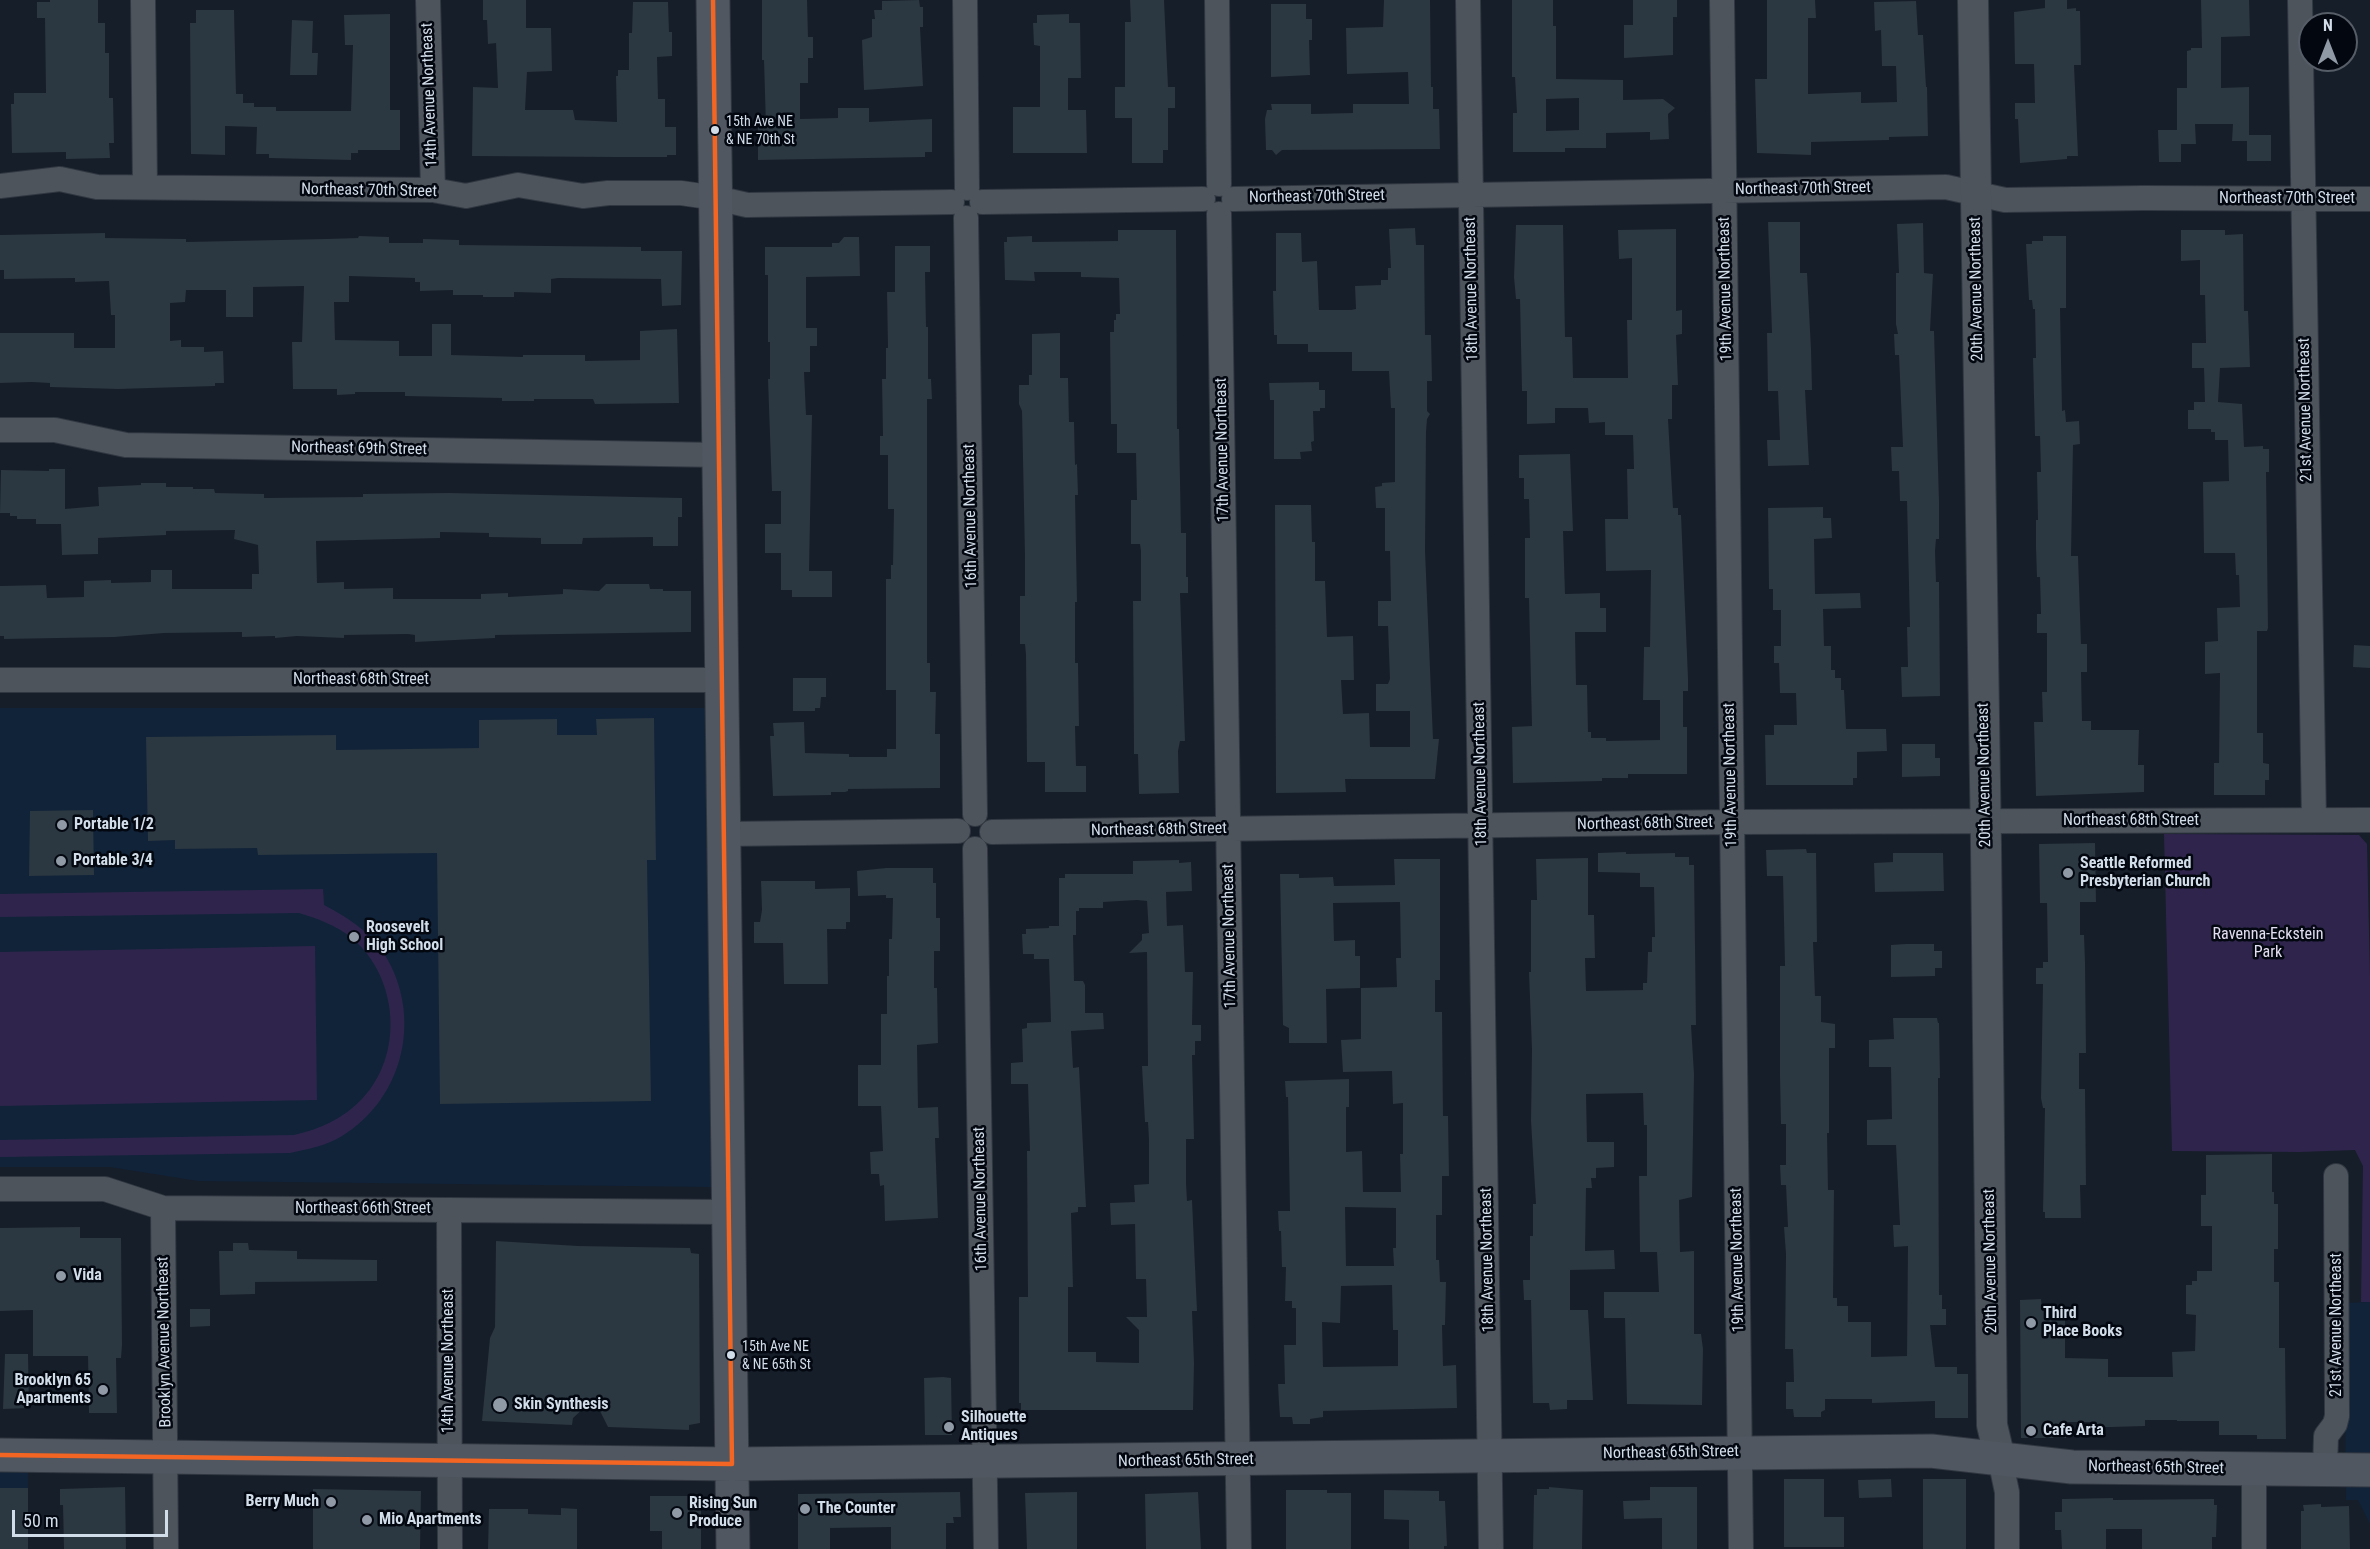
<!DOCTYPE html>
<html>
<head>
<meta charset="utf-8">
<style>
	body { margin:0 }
	#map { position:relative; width:2370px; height:1549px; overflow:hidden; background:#161e29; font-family:"Roboto Condensed",sans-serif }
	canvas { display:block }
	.north { position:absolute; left:2298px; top:12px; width:60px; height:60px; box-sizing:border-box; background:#030710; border:2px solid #565d67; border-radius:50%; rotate:0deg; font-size:16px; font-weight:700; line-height:24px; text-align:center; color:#d2ddea }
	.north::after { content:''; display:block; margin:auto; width:21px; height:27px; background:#909aa6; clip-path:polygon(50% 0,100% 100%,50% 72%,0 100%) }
	.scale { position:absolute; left:12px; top:1510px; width:156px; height:27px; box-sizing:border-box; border:3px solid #d2ddea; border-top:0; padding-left:8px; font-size:18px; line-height:21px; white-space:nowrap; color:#d2ddea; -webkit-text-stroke:4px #030710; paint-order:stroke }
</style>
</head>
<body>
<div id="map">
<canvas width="2370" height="1549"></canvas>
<div class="north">N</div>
<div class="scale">50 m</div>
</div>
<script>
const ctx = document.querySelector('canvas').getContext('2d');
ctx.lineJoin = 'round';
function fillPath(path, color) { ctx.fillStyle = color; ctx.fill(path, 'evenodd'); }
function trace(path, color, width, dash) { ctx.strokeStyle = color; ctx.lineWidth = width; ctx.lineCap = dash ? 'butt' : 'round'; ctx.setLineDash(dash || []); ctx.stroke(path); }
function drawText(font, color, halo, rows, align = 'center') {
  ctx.font = font + ' "Roboto Condensed",sans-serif'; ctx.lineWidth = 5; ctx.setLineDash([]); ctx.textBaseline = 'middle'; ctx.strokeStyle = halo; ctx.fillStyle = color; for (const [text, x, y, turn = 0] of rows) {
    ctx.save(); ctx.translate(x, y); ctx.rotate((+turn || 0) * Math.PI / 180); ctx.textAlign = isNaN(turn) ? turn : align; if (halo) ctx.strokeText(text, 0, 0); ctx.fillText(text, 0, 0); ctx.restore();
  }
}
const built = new Path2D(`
	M0 708H705L711 1187 198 1181 110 1167H0Z
	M2370 1302V1524L2358 1500H2346L2344 1303Z
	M0 1470H28V1549H0Z`);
const green = new Path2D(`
	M2164 834 2359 835 2367 844 2370 977V1302H2361L2363 1166 2355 1150 2299 1152 2172 1151Z
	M323 889 324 905C345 916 366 929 381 949 424 1011 406 1097 342 1136 326 1146 308 1149 290 1153L0 1157V1140L294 1135C320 1129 343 1119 362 1099 404 1055 399 978 352 938 336 925 318 919 299 913L0 917V894Z
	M315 946 317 1100 0 1106V952Z`);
const building = new Path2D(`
	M50 0H98V23H105V53H109V98H113L114 143H109L110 158 66 159V152L12 153 11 104H14V93H46L45 18H37V2H50Z
	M483 0H526V28H551L552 71 527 72 525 110H573L575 120 617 122 616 76H618V70H629V33H632L633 2H668L669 32H672V56L657 57 658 99H665V127H676V155H667V157H614L472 156 473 87 498 88 496 43 488 44 487 20H483Z
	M762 0H807L808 37H813V58H808V83H800V119L838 118V108H869V122L932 119V152H925V157L758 160V127H766L764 60H762Z
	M919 0 920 7H923V27H920L923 86 864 90 862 40 872 37V19H875L874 10H882V1Z
	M1130 0H1164L1168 87H1175V108H1168V150H1163V163H1132V118H1115V87H1125V22H1131Z
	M1384 0H1430L1431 87H1433V109H1439L1440 149 1282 150 1276 155 1272 150H1266L1265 119 1267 110H1272L1271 104H1311V114L1353 113V104H1409L1408 72 1347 74 1346 28 1383 27Z
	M1512 0H1553V26H1556V79L1623 80V100L1663 99 1675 108 1668 114 1669 139 1650 140V132L1606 133V148H1565V152H1513V113H1517L1515 77H1512ZM1579 98V130L1546 131V99Z
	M1633 0H1677V17H1673V55L1624 58V25H1633Z
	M1767 0H1815L1816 18H1808V94L1861 92V103L1897 102 1896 66H1882L1881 30 1875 31 1874 2 1916 1 1918 35H1923L1926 87H1927L1928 136 1889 137V140L1811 142V155L1757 153 1755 79H1767Z
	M2045 0H2067V9L2076 8V11H2080L2081 65H2074L2078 156H2067V159L2020 163 2018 119H2015V103H2035L2034 64H2015L2014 12 2045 8Z
	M2201 0H2249L2250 36 2221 37V88L2249 87V135H2271V161H2247V141H2232L2233 124H2195L2196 144H2181V162H2159L2158 130H2177V88H2187V51L2191 50V48H2202Z
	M1271 4H1306V19H1312V40H1309L1310 75 1271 77Z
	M196 10H234L236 94H243V103H254V107H276V111H351L353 45H345L344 15 390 14V110H400V150H358V153H351V160L269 158V154H256L257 127 225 126V155L191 154 190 23H196Z
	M1069 14V23H1080L1081 78H1068V110H1086L1087 153H1013V107H1040V46L1034 45 1033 23H1037V15Z
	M292 20 313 21 312 53H318L317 75H290Z
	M1768 222H1800V273H1807L1811 349 1812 390H1805L1809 465 1768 466 1767 440H1780L1778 391H1768L1767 333H1772Z
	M1923 223 1924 273 1933 274 1930 331H1934L1939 501V539H1936L1935 551 1936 582H1939L1940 696 1902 697 1901 667H1908L1907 627H1910L1907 501H1900L1899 471H1892L1891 447H1903L1899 355H1895L1894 334H1898L1896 324V273H1899L1897 224Z
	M1516 225H1563L1565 337H1572L1573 378H1628L1627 320H1632V258L1619 259 1618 230 1676 229V311L1682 310V334L1676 335 1678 385H1672V419H1668L1673 508H1678V515H1681L1688 678V691H1683V727H1687V774H1628V778H1602V781L1513 783 1512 727 1532 726 1529 598H1525V538H1530L1529 499H1524V478H1519V455L1570 454 1573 531H1563L1565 594 1600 593V608H1606V632H1575L1576 685H1587L1588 732H1591V738H1606V741L1660 740V700H1643L1644 647H1650L1651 570 1606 571 1605 519H1628L1627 469H1634L1633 435H1605V422L1589 423 1588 408H1555V423L1527 424V391H1522L1520 299H1516L1514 277Z
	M1415 228 1416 245H1424L1425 335H1431L1432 381H1427V411L1430 414 1427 419 1426 432 1425 551 1433 739H1439L1435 779H1345L1346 792 1276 793 1275 505H1311L1312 542H1315V581H1325L1327 637 1353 636 1354 680H1341L1343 714 1369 713 1370 747H1410V711H1376V684H1388L1390 679 1388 626H1378V601H1391L1390 551H1385V508H1376L1375 487 1382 486V483L1395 482V408H1391L1389 371H1352V352H1308V344H1277V335H1274L1273 291H1276V233H1301L1302 262 1317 261 1319 310H1351L1356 309 1355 286 1381 285V280H1388V268H1391L1389 229Z
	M1118 230H1176L1177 429H1179L1181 533H1186V577H1188V593H1180L1185 741H1180L1178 751 1179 793 1139 794 1138 754H1134L1133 601H1141V551L1140 544H1131V500H1137L1136 453H1117V424H1111L1110 332H1114V320H1116V314H1120L1119 278 1081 277V272H1034L1035 281 1005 280 1004 242H1007V237L1032 236V242L1118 241Z
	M2181 230H2225V235L2243 234 2244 311H2248L2250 367 2220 368 2218 402 2242 404 2244 447 2263 446V449H2269V472H2266L2268 628 2267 631H2257V733H2263V763L2269 764V780H2265V795H2214V763H2219L2220 673 2205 674V642L2218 641 2217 608 2240 607 2239 575H2236L2235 553H2204L2203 482 2229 481 2228 440H2215V432H2211V429H2188V410H2194V402H2205L2204 368H2192V343H2206L2205 295H2200V260L2181 261Z
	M105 233V238L186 239V242L326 239 358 238 359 236 389 237V243H423V239L459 240V245L641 247V251H682L681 305 662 306 661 279 558 278 551 279V293L514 292V297H483V295H453V290L420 291V282H415V278L349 276V302H334L335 340 399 341V356H432V324H451V355L523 357V355H585V361L640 360V331L677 329 679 403 595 404 593 399H534V401H502V398L405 396V392H355V394L337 395V389H293L292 342H302L304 286 253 287V317H226V290H186L185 302 170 303V341L181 340V347H204V352L223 351 224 383H215V386L118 389 50 387V383L32 382 0 383V333H74V348H115V315H111L109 281 75 282V278L4 279V270H0V235Z
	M2043 236H2066V308H2060L2062 411 2065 410 2066 422 2079 421 2080 444 2073 445 2071 556H2078L2081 644H2087V672H2081L2082 721H2091V730H2139L2138 765H2144V792L2036 796 2034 722H2043L2042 692H2047V633H2037V614H2041L2040 577H2037L2036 548V520H2038L2037 472H2041L2040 436H2035L2033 358H2036L2035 309H2033L2032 300H2029L2026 244H2032V241H2043Z
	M844 237H859L860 276 806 277V328H817V346H810V372H804L806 415H812L809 571H832V597H792V590H781V553H765V524H781V491H772L768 379H770V342H768V275H765V247H832V243H839Z
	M895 246H930V272H925L926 327H928V379H931L932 399H927V663H930V692H936L935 734H940V788L848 789V791L845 792H831V795L773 796 770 736H774L773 723 804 722 805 753 849 754V757H887V749H896V690H886V579H891V565H893L894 509H888V455H880V436H883L882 379H886V348H888L887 292H895Z
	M1060 333V378H1068L1069 422H1074L1075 465 1077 464 1078 495H1075L1077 602H1075V663H1078L1079 726H1075L1076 766H1086V792H1045V762H1027L1026 655 1025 644H1020V596H1025V556L1022 411 1019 404V385H1029V375H1032V334Z
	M1319 382V390H1325V408H1320V411H1313L1314 441 1311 442 1312 451 1300 452 1301 459H1274V400H1270L1269 383Z
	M49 469H65V509L99 506 98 487 141 485V483H166V487H193V489H214L215 493 264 494V498L363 497V494L449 493 682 498V517H678V546H653V537L583 538 582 544H541V538L489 537V533L440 532V538L316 541 317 583 344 582V589L393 588V599H481V594L508 593V597L563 594V589L599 591 606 584H649L650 589H663V591H691V632L495 635V638L415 642V635L408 634 344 635V638L297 636 275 638V636L242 637V632L164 633 114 637 4 639V636H0V586L46 585 47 598 84 597V581L111 580V583L151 582V570H172V589H252V574H259L258 545 234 539 235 530 166 531V535L98 538V554L62 555 61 524H36V519H17V516H10V513H0L1 470 49 471Z
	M1823 507V518H1831L1832 538 1814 539 1815 594 1860 593 1861 608 1823 609 1824 646H1831V670H1835V678H1841V690H1844L1846 729H1886L1887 751 1857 752V778H1853V785H1766L1765 735H1774V725H1797L1796 693H1780L1779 663H1774V646H1781V610H1773V589H1769L1768 508Z
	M2354 645 2370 646V668L2353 667Z
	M793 678H826V697H821L820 708H815V711H793Z
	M654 718 656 860H647L651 1101 440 1104 437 853 258 855 257 848 175 849V840L148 841 146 737 336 735V750L479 748V720L557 719V735H597L596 719Z
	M1902 744H1935V758H1940V776L1902 777Z
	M93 810 94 875 29 876 30 811Z
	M2095 843 2096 902H2080V935H2084L2085 962 2086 1053H2079V1089H2085L2086 1185H2080L2081 1218H2045V1212H2043L2045 1108H2043L2041 1098 2043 984H2036V968H2043V962H2048L2047 903H2040L2039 844Z
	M1806 849 1807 853H1816L1817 942H1813L1815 996H1821V1022L1835 1024V1048H1829V1133H1827L1828 1190H1834L1833 1298H1837V1306H1848V1322H1871V1357L1907 1356 1908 1246 1894 1247 1893 1225H1900L1896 1145H1867V1120L1892 1119 1891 1067H1869V1040L1894 1039 1893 1018H1937L1938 1023H1939L1940 1078H1938L1939 1295H1942V1309H1946V1325H1930L1935 1367H1957V1374H1968V1418H1935V1401L1872 1403V1399H1825V1410L1821 1412V1417H1794L1793 1409H1786V1382H1794L1793 1349H1785L1786 1254 1784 1227H1788L1786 1185H1781L1780 1165H1786V1124H1781L1780 1076V966H1785L1783 876H1767L1766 850Z
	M1626 852V854L1675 853V857H1689V865H1694L1696 1025H1691L1694 1074 1692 1197 1679 1200 1680 1252 1694 1251V1334H1701L1703 1349 1702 1405 1627 1404 1625 1318H1604V1292H1659L1657 1252H1640L1639 1176H1647V1125H1644L1643 1093 1586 1094 1587 1142H1614V1167L1596 1168V1178H1591L1592 1188H1586L1585 1251 1614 1250 1615 1269 1570 1270V1310H1588L1593 1400H1567V1409L1550 1410 1549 1403H1533L1531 1300H1524L1523 1280H1530V1236H1533V1204H1536L1531 1121 1532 1050 1529 972H1531V900H1537L1536 859 1588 858V915H1594L1595 958H1585L1586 991 1643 990V983H1647L1648 952H1652V937H1655L1654 887H1640V873L1598 872V853Z
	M1893 853H1943L1944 891 1875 892 1874 863 1893 862Z
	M1394 859H1440V980H1435V1012H1442L1443 1116H1448L1449 1176H1442V1215H1436V1260H1439L1440 1282H1446L1445 1325H1442L1443 1366 1456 1365 1457 1408 1323 1411V1417L1310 1419V1424H1293L1292 1417H1280L1279 1403 1278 1384H1285L1284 1345H1296V1308H1292V1301H1285L1286 1267H1282L1281 1231H1279L1278 1211H1290L1288 1097H1286L1285 1081 1349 1079V1107H1346V1152L1362 1151 1363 1192H1401L1400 1154H1403V1103L1393 1104 1392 1071 1343 1072 1341 1040 1361 1039V988L1397 987 1396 958H1401L1400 902 1333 903 1334 941 1355 940V956H1360V988L1326 989 1327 1043H1289V1028L1283 1025 1280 874H1299V878L1333 877 1334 886 1395 885ZM1345 1207 1396 1208V1248H1393L1394 1266H1346ZM1392 1285 1393 1330H1398V1366L1323 1367 1322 1322 1340 1323 1341 1286Z
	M1179 860V863L1191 862 1192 891 1166 892 1167 926 1183 925 1185 972H1193L1192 1025H1201V1041H1195V1055H1192L1194 1139H1186V1183L1187 1201 1192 1200 1197 1311H1192L1194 1363 1193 1410H1021V1403H1019V1297H1028L1027 1151H1030L1028 1084H1011V1063L1023 1062 1022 1029 1027 1028V1023L1051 1022 1049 959H1034V954H1023L1022 934H1026V929L1049 928V926H1059V878H1065V874H1133V861ZM1137 900 1147 901 1149 933 1142 934V940L1129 953 1147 952 1148 1066H1142L1145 1122H1148L1149 1140V1184L1134 1185 1135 1202 1110 1203 1111 1225 1135 1224 1136 1279H1146L1147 1317H1126L1139 1330V1363L1096 1362V1352H1068V1287H1073L1071 1213 1078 1212V1207H1086L1079 1067 1073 1068 1071 1031 1104 1029 1103 1013H1085V985L1083 981H1074L1073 935H1076V911H1079V908H1103V902Z
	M886 868H933V883H936V918H940V951H934V988H937L938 1043 917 1045 918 1108 938 1107 939 1138H935L938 1218 885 1221 884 1185 880 1186 879 1174H871L870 1152 883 1151 881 1106H858V1065H881V1014H887V976H889V939H892L893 898H886V895L858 896 857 871Z
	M761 881H815V889L850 888V922H846V929H827L828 984H784L783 943H754V922H760L762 910Z
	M1906 944H1934V951H1942V968H1935V976L1891 977V945Z
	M2272 1154V1192H2274V1204H2278V1249H2274V1282H2279V1348H2285L2286 1439H2257V1435H2219V1421H2177V1420H2145V1426L2112 1427H2098L2093 1422H2066V1438H2021L2020 1300 2041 1299 2042 1311 2065 1310V1358L2108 1359V1377H2173L2172 1352 2195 1351 2196 1315 2186 1314V1285H2192V1281H2197V1271H2212V1226H2201V1195H2206V1155Z
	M80 1227V1238H121L122 1345 121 1358H116L117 1413H89L88 1356H33V1310L0 1311V1228Z
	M496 1241 578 1246 690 1248 691 1253 699 1254 700 1423 689 1425V1430L608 1427 594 1399 573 1418 572 1425 482 1421 490 1338 495 1327Z
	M233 1243H248L249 1250 297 1251V1259L377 1260V1281L255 1282V1294L220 1295 219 1251H233Z
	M190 1309H210V1326L190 1327Z
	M5 1354H28L29 1408 3 1409Z
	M943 1377 951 1378 952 1435H925L924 1378Z
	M1784 1479H1824V1517H1844V1547H1784Z
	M1891 1479 1892 1497 1859 1498 1858 1480Z
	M1923 1479H1966V1549H1923Z
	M125 1487 126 1549H64L63 1505H60V1489Z
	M1549 1487 1583 1490 1582 1549H1533L1534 1495H1537V1489H1549Z
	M1650 1487H1697V1549H1662V1518L1624 1519 1623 1501 1650 1500Z
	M0 1488H28V1549H0Z
	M313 1489 421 1491 420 1549H313Z
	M1286 1490H1327V1493H1351V1549H1286Z
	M1384 1490 1439 1491V1501H1445L1447 1546H1444V1549H1409V1520L1384 1519Z
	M960 1492 961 1517H953L954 1523H946V1549H891V1527L830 1528V1549H798V1494Z
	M1077 1492V1549H1027L1025 1493Z
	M1198 1492 1201 1549H1146L1145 1494Z
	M650 1496H701V1549H662V1531H650Z
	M2113 1498V1500L2214 1499V1505H2217L2216 1537H2212V1549H2142V1529H2106V1549H2062L2061 1530H2055V1512H2062V1499Z
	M2321 1504V1507L2349 1506 2350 1549H2301V1511H2304L2303 1505Z
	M561 1508 577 1509V1549H488L489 1509H528V1514L561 1515Z`);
const minor = new Path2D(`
	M143 0 145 187
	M428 0 433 190
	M965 0 967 188
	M1217 0 1219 184
	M1468 0 1491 1549
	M1722 0 1741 1549
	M2300 0 2314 820
	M0 186 60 179 97 187 433 190 466 196 518 185 583 196 608 193H681L716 198 747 205 952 202
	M1234 199 1946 187 2005 200 2143 198 2370 199
	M982 202 1203 199
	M1219 214 1239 1549
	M966 218 975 814
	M0 430H55L126 445 719 455
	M0 680H722
	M992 832 1731 822 2370 820
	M725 834 958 831
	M975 849 986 1549
	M0 1189H105L163 1208 730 1212
	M163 1208 166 1549
	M449 1210 450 1549
	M2000 1459 2007 1492V1549
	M2325 1470 2326 1436 2335 1424 2337 1416 2336 1176
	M2254 1549V1470`);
const tertiary = new Path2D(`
	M1973 0 1986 845 1992 1425 2000 1459`);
const secondary = new Path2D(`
	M713 0 733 1549
	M0 1455 732 1464 1931 1451 2072 1467 2370 1470`);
const bus1 = new Path2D(`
	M713 0 732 1464
	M0 1455 732 1464`);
const markers = [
	[715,130,5,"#d2ddea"],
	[62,825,6,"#909aa6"],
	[61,861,6,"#909aa6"],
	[2068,873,6,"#909aa6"],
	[354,937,6,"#909aa6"],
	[61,1276,6,"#909aa6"],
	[2031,1323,6,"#909aa6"],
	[731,1355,5,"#d2ddea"],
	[103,1390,6,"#909aa6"],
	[500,1405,8,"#909aa6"],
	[949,1427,6,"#909aa6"],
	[2031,1431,6,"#909aa6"],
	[331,1502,6,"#909aa6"],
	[805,1509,6,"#909aa6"],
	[677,1513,6,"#909aa6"],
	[367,1520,6,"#909aa6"]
];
const busNames = [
	["15th Ave NE",726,122],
	["& NE 70th St",726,140],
	["15th Ave NE",742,1347],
	["& NE 65th St",742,1365]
];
const streetNames = [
	["14th Avenue Northeast",430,95,-92],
	["Northeast 70th Street",1803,189,-1],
	["Northeast 70th Street",369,191,1],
	["Northeast 70th Street",1317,197,-1],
	["Northeast 70th Street",2287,199],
	["18th Avenue Northeast",1472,289,-91],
	["19th Avenue Northeast",1726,289,-91],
	["20th Avenue Northeast",1977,289,-91],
	["21st Avenue Northeast",2306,410,-91],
	["Northeast 69th Street",359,449,1],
	["17th Avenue Northeast",1223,450,-91],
	["16th Avenue Northeast",971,516,-91],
	["Northeast 68th Street",361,680],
	["18th Avenue Northeast",1481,774,-91],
	["19th Avenue Northeast",1731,775,-91],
	["20th Avenue Northeast",1985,775,-91],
	["Northeast 68th Street",2131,821],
	["Northeast 68th Street",1645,824,-1],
	["Northeast 68th Street",1159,830,-1],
	["17th Avenue Northeast",1230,936,-91],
	["16th Avenue Northeast",981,1199,-91],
	["Northeast 66th Street",363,1209],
	["18th Avenue Northeast",1488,1260,-91],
	["19th Avenue Northeast",1738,1260,-91],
	["20th Avenue Northeast",1991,1261,-91],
	["21st Avenue Northeast",2337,1325,-90],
	["Brooklyn Avenue Northeast",165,1342,-91],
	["14th Avenue Northeast",449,1361,-90],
	["Northeast 65th Street",1671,1453,-1],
	["Northeast 65th Street",1186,1461,-1],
	["Northeast 65th Street",2156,1468,1]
];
const poiNames = [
	["Portable 1/2",74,825],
	["Portable 3/4",73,861],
	["Seattle Reformed",2080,864],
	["Presbyterian Church",2080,882],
	["Roosevelt",366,928],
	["High School",366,946],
	["Vida",73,1276],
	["Third",2043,1314],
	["Place Books",2043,1332],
	["Brooklyn 65",91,1381,"right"],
	["Apartments",91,1399,"right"],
	["Skin Synthesis",514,1405],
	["Silhouette",961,1418],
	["Antiques",961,1436],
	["Cafe Arta",2043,1431],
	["Berry Much",319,1502,"right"],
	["Rising Sun",689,1504],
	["Produce",689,1522],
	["The Counter",817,1509],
	["Mio Apartments",379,1520]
];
const parkNames = [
	["Ravenna-Eckstein",2268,935],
	["Park",2268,953]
];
fillPath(built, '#112339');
fillPath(green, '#2f254c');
fillPath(building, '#2b3741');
trace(minor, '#313740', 26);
trace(tertiary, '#313740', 32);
trace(secondary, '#313740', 35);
trace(minor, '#4d545c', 24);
trace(tertiary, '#4d545c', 30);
trace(secondary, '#515760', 33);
trace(bus1, '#f26522', 4.5);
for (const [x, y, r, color] of markers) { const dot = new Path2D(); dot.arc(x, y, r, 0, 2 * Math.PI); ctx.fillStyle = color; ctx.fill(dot); trace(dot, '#030710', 2); }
drawText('14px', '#d2ddea', '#030710', busNames, 'left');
drawText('16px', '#d2ddea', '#030710', streetNames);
drawText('bold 16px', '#d2ddea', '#030710', poiNames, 'left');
drawText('16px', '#e3dff2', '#030710', parkNames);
</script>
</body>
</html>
